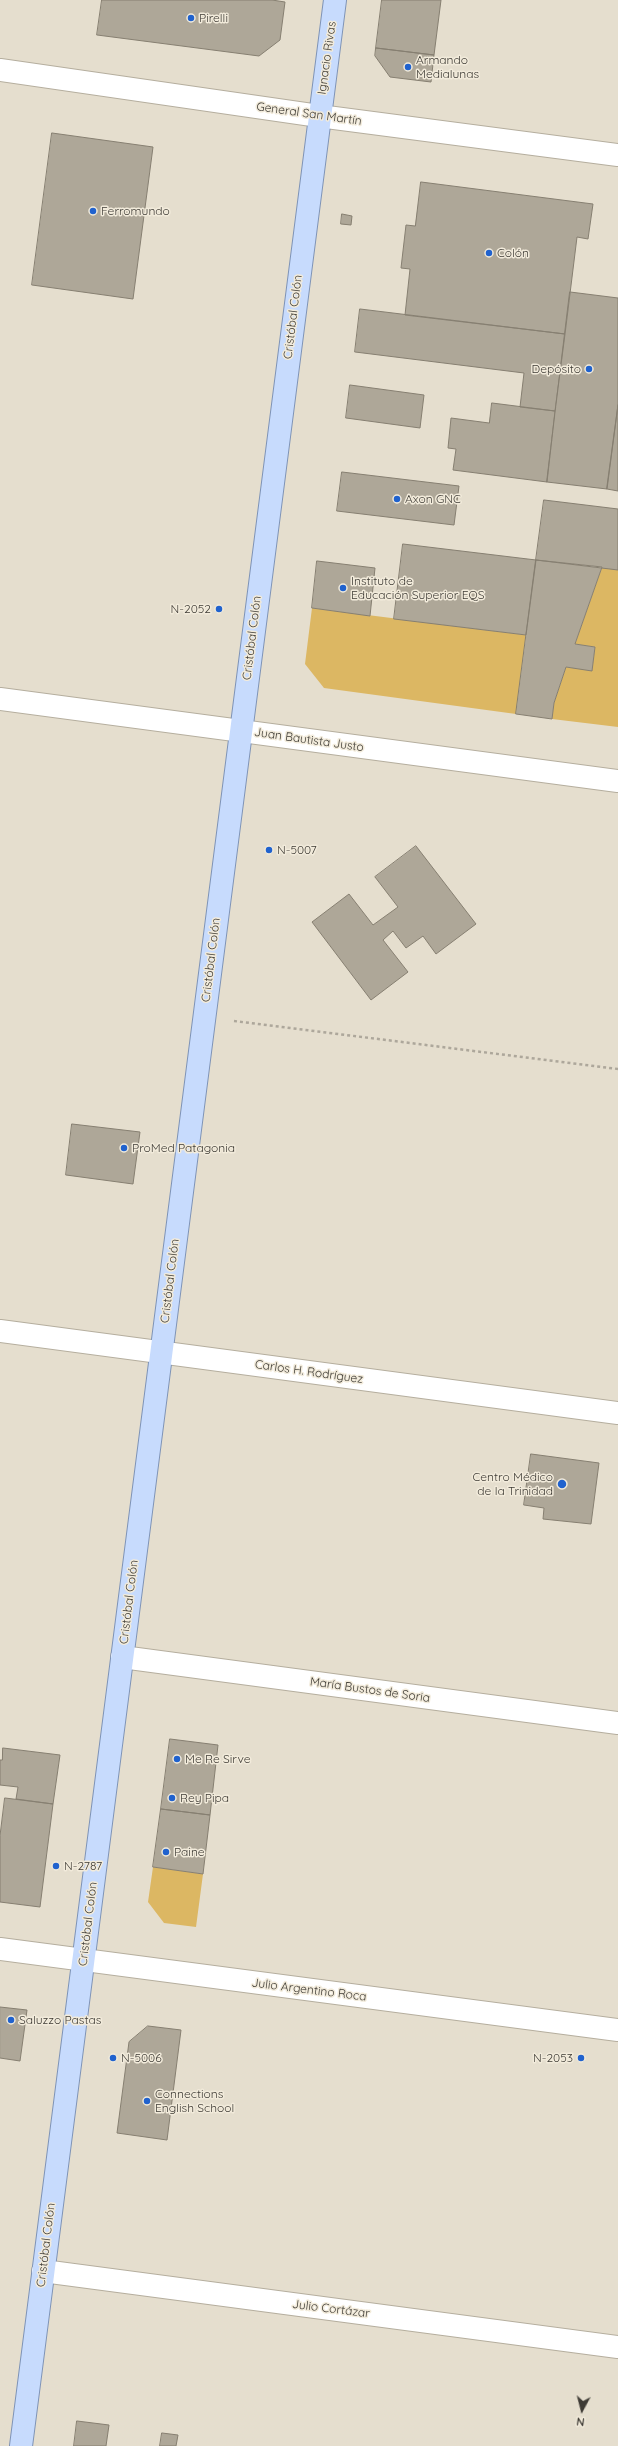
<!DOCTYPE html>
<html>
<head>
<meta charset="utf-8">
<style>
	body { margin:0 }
	#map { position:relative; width:618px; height:2446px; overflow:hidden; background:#e5dece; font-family:Quicksand,sans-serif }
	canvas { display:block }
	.north { position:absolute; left:562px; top:2390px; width:40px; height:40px; -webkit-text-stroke:3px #f2ebdb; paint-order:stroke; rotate:187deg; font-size:11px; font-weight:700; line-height:16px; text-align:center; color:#3e3b35 }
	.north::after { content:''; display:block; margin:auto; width:14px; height:18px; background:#3e3b35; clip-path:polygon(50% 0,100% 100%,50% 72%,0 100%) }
</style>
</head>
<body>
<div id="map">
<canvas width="618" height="2446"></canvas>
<div class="north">N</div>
</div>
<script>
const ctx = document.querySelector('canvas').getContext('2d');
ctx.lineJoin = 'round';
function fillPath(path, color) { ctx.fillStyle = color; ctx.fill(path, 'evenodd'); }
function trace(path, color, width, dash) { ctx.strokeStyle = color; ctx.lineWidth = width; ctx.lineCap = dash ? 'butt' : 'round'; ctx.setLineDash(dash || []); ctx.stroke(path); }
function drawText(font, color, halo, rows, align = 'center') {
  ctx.font = font + ' Quicksand,sans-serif'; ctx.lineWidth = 3; ctx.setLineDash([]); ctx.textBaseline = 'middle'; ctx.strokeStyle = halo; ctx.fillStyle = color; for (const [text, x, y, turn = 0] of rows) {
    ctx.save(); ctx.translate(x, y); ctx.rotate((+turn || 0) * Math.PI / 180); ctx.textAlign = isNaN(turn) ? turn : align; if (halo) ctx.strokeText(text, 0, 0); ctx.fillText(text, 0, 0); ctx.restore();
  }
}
const green = new Path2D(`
	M602 567 618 570V727L552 719 554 703 566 667 592 670 595 647 575 644Z
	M312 608 526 635 516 714 324 688 305 664Z
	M153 1867 203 1874 196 1927 164 1923 148 1902Z`);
const building = new Path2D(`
	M102 0H272L285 2 280 40 259 56 97 35Z
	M382 0H441L434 55 376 48Z
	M376 48 434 55 431 82 390 77 375 56Z
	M52 133 153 147 133 299 32 285Z
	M421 182 593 204 588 239 577 237 565 334 405 315 410 269 401 268 406 225 415 226Z
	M342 214 352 216 351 225 341 224Z
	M570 292 618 298V405L607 489 547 482Z
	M360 309 565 334 555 411 520 407 524 373 355 352Z
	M350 385 424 395 420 428 346 418Z
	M492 403 555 411 547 482 453 470 456 449 448 448 451 418 489 423Z
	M618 405V491L607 489Z
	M342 472 459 486 454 525 337 511Z
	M544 500 618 509V570L536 560Z
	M403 544 536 560 526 635 394 619Z
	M536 560 602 567 575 644 595 647 592 671 566 667 554 703 552 719 516 714Z
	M317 561 375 568 370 616 312 608Z
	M416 846 476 924 436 954 423 936 406 948 393 931 383 940 408 972 371 1000 312 922 349 894 373 925 398 907 375 877Z
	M72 1124 140 1132 133 1184 66 1175Z
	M531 1454 599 1463 591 1524 543 1519 544 1508 524 1505Z
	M170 1739 218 1745 210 1815 161 1809Z
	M3 1748 60 1755 53 1804 16 1799 18 1787 0 1785V1760H2Z
	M5 1798 53 1804 40 1907 0 1902V1836Z
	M161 1809 210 1815 203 1874 153 1867Z
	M0 2007 27 2010 20 2061 0 2058Z
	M148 2026 181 2030 167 2140 117 2133 129 2042Z
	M77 2421 109 2425 106 2446H74Z
	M162 2433 178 2435 176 2446H160Z`);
const path = new Path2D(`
	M234 1021 618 1069`);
const street = new Path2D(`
	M0 699 618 781
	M0 1331 618 1413
	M122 1657 618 1723
	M43 2271 618 2347`);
const secondary = new Path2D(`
	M0 70 319 116 618 155
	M0 1949 618 2030`);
const primary = new Path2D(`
	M21 2446 335 0`);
const markers = [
	[191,18,4,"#2062ce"],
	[408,67,4,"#2062ce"],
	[93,211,4,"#2062ce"],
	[489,253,4,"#2062ce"],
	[589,369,4,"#2062ce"],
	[397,499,4,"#2062ce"],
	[343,588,4,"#2062ce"],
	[219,609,4,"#2062ce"],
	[269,850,4,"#2062ce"],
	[124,1148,4,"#2062ce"],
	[562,1484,5,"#2062ce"],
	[177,1759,4,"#2062ce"],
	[172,1798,4,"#2062ce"],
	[166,1852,4,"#2062ce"],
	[56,1866,4,"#2062ce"],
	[11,2020,4,"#2062ce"],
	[113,2058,4,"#2062ce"],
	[581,2058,4,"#2062ce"],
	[147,2101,4,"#2062ce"]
];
const poiNames = [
	["Pirelli",199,18],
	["Armando",416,60],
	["Medialunas",416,74],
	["Ferromundo",101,211],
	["Colón",497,253],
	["Depósito",581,369,"right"],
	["Axon GNC",405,499],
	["Instituto de",351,581],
	["Educación Superior EQS",351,595],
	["N-2052",211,609,"right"],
	["N-5007",277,850],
	["ProMed Patagonia",132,1148],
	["Centro Médico",553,1477,"right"],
	["de la Trinidad",553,1491,"right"],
	["Me Re Sirve",185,1759],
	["Rey Pipa",180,1798],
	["Paine",174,1852],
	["N-2787",64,1866],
	["Saluzzo Pastas",19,2020],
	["N-5006",121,2058],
	["N-2053",573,2058,"right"],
	["Connections",155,2094],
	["English School",155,2108]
];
const streetNames = [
	["Ignacio Rivas",327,58,-82],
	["General San Martín",309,114,8],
	["Cristóbal Colón",293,317,-83],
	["Cristóbal Colón",252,638,-83],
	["Juan Bautista Justo",309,740,8],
	["Cristóbal Colón",211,960,-83],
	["Cristóbal Colón",170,1281,-83],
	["Carlos H. Rodríguez",309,1372,8],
	["Cristóbal Colón",129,1602,-83],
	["María Bustos de Soria",370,1690,8],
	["Cristóbal Colón",88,1924,-83],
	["Julio Argentino Roca",309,1990,7],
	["Cristóbal Colón",46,2245,-83],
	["Julio Cortázar",331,2309,7]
];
fillPath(green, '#dcb763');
fillPath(building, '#aea798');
trace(building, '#867f71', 1);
trace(street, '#b5ae9e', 24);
trace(secondary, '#b5ae9e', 24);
trace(primary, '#7e93b6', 24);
trace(path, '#ada79b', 2.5, [3, 3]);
trace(street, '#fff', 22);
trace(secondary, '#fff', 22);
trace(primary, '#c7dbfd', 22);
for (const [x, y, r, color] of markers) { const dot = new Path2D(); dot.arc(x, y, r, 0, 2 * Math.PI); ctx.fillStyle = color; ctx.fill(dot); trace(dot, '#f2ebdb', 1.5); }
drawText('12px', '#3e3b35', '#f2ebdb', poiNames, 'left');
drawText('12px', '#3e3b35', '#f2ebdb', streetNames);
</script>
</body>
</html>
